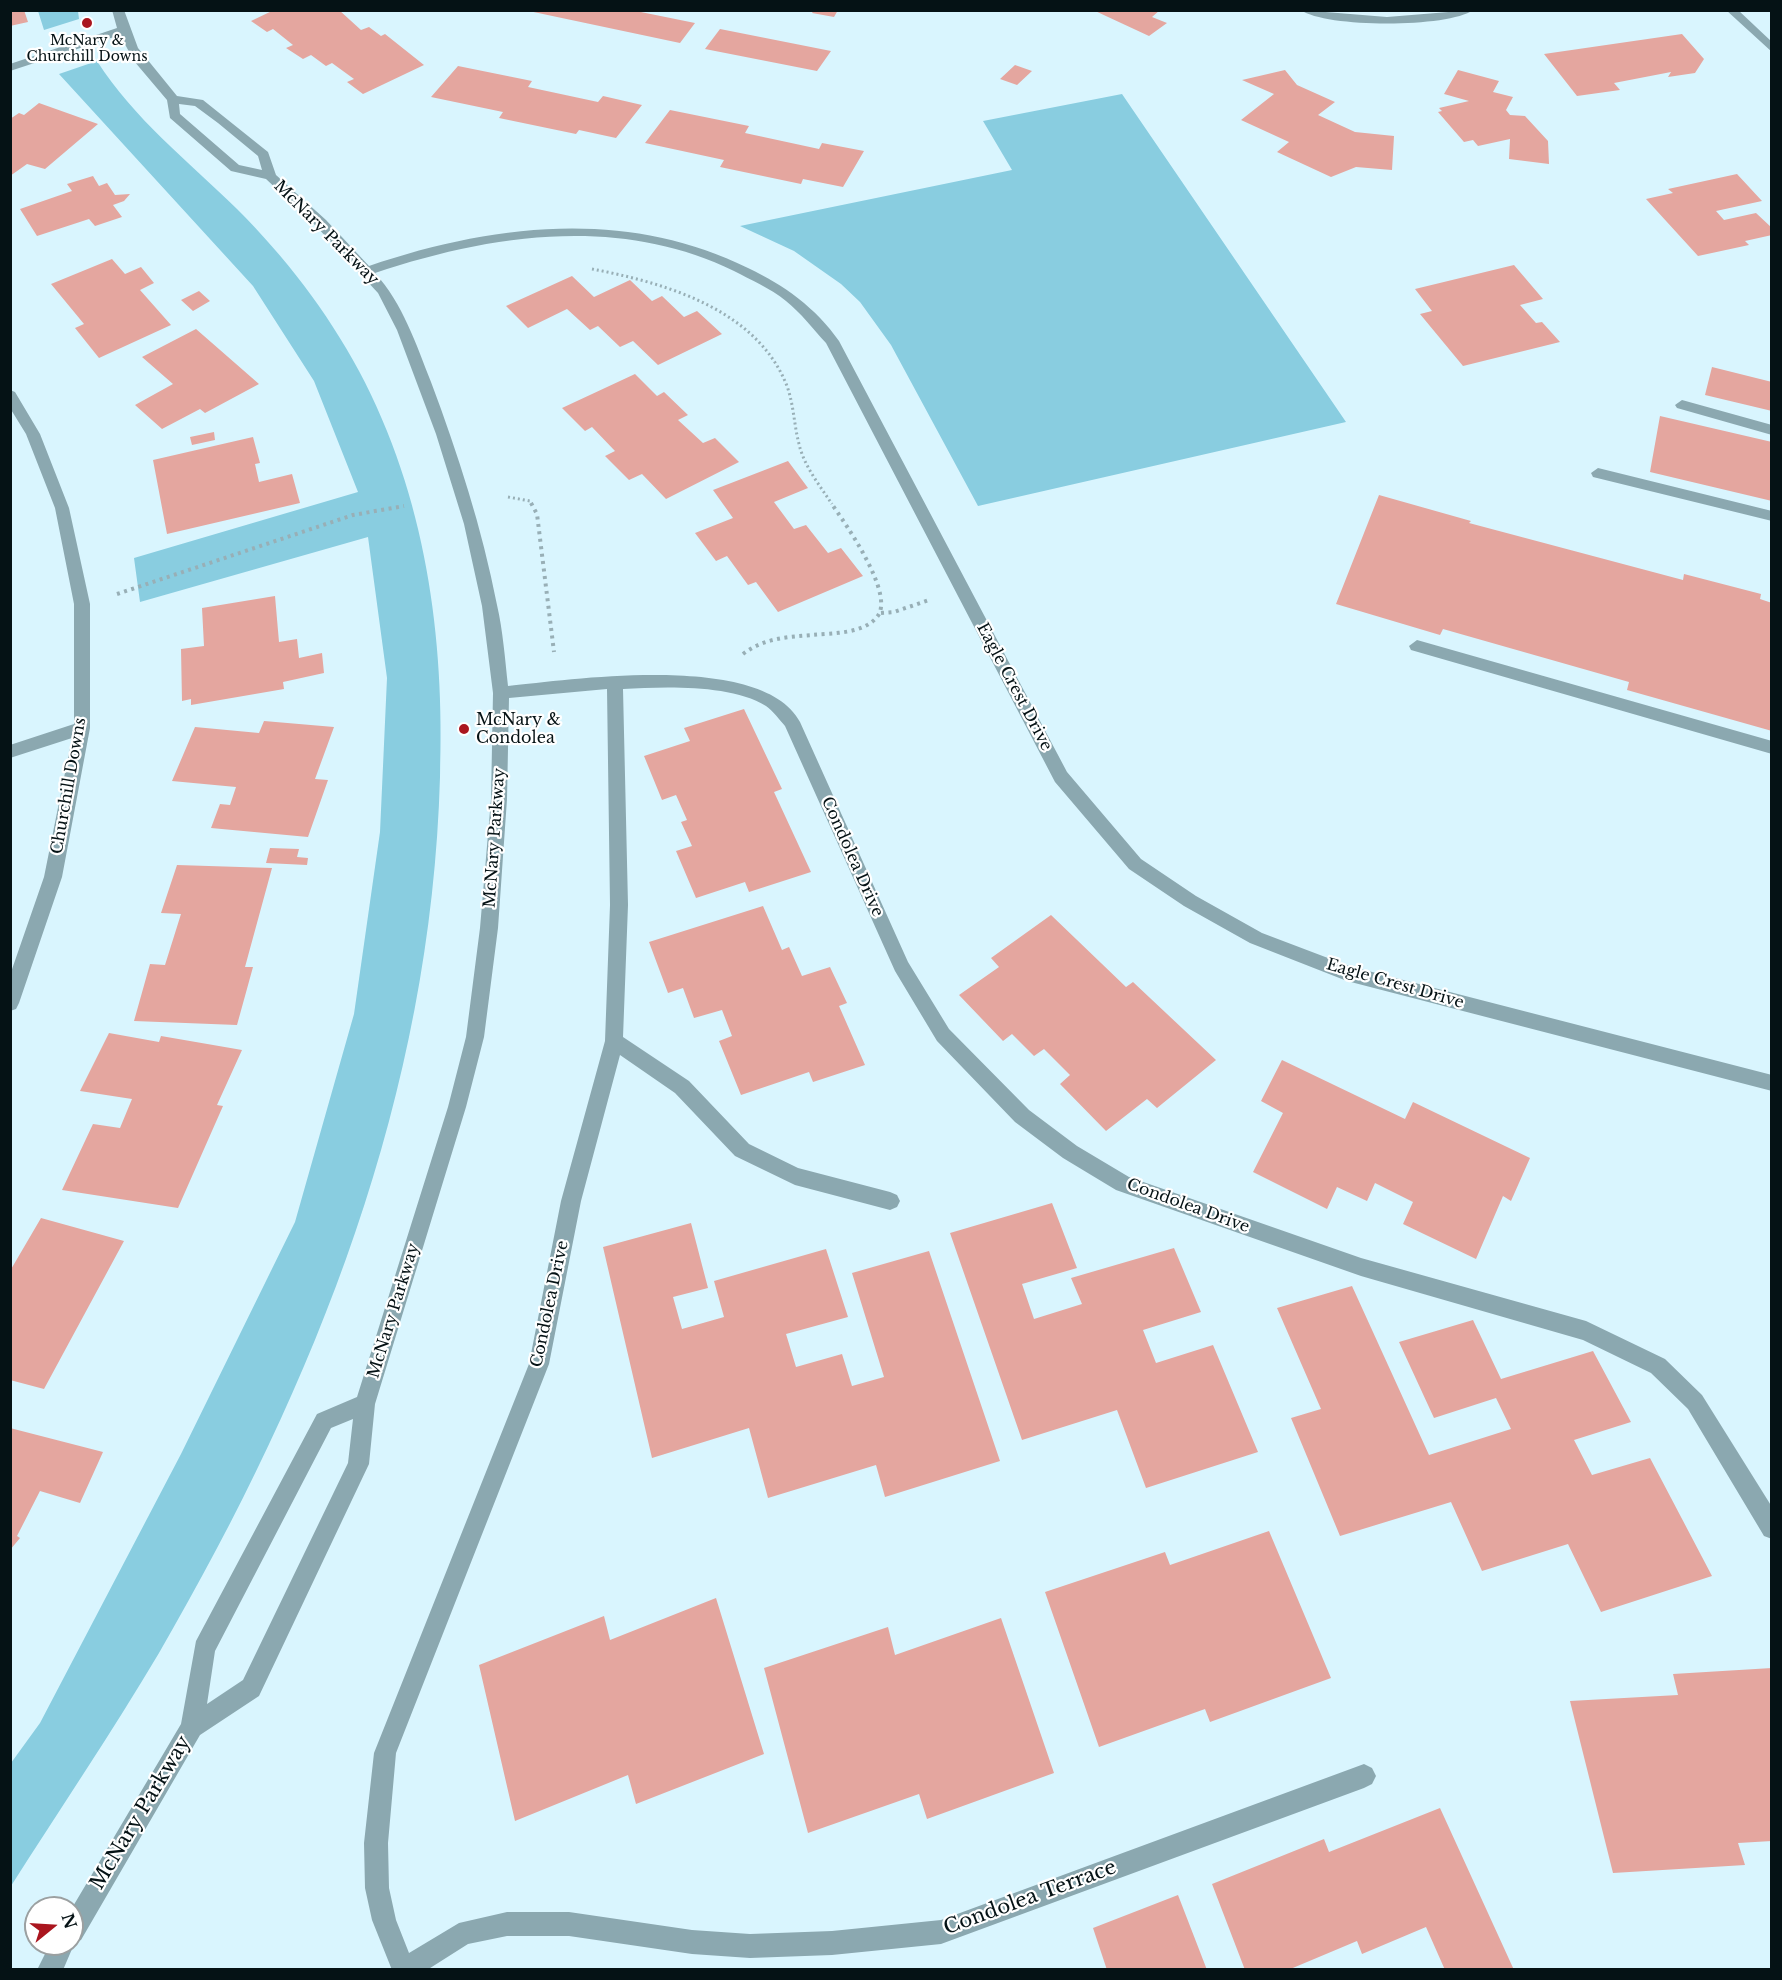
<!DOCTYPE html>
<html>
<head>
<meta charset="utf-8">
<style>
	body { margin:0 }
	#map { position:relative; width:1782px; height:1980px; overflow:hidden; background:#d9f5fe; font-family:"Libre Baskerville",serif }
	canvas { display:block }
	.frame { position:absolute; inset:0; border:12px solid #051215; pointer-events:none }
	.north { position:absolute; left:24px; top:1896px; width:60px; height:60px; box-sizing:border-box; background:#fff; border:2px solid #9ba0a1; border-radius:50%; rotate:72deg; font-size:16px; font-weight:700; line-height:24px; text-align:center; color:#051215 }
	.north::after { content:''; display:block; margin:auto; width:21px; height:27px; background:#aa161f; clip-path:polygon(50% 0,100% 100%,50% 72%,0 100%) }
</style>
</head>
<body>
<div id="map">
<canvas width="1782" height="1980"></canvas>
<div class="frame"></div>
<div class="north">N</div>
</div>
<script>
const ctx = document.querySelector('canvas').getContext('2d');
ctx.lineJoin = 'round';
function fillPath(path, color) { ctx.fillStyle = color; ctx.fill(path, 'evenodd'); }
function trace(path, color, width, dash) { ctx.strokeStyle = color; ctx.lineWidth = width; ctx.lineCap = dash ? 'butt' : 'round'; ctx.setLineDash(dash || []); ctx.stroke(path); }
function drawText(font, color, halo, rows, align = 'center') {
  ctx.font = font + ' "Libre Baskerville",serif'; ctx.lineWidth = 4.5; ctx.setLineDash([]); ctx.textBaseline = 'middle'; ctx.strokeStyle = halo; ctx.fillStyle = color; for (const [text, x, y, turn = 0] of rows) {
    ctx.save(); ctx.translate(x, y); ctx.rotate((+turn || 0) * Math.PI / 180); ctx.textAlign = isNaN(turn) ? turn : align; if (halo) ctx.strokeText(text, 0, 0); ctx.fillText(text, 0, 0); ctx.restore();
  }
}
const green = new Path2D(`
	M38 11H78L79 19 44 30Z
	M97 61C134 119 188 161 237 209 285 257 327 311 359 371 426 497 445 637 440 777 431 1095 317 1381 159 1653 112 1732 60 1809 11 1886V1763L40 1723 181 1454 295 1222 354 1014 380 832 387 678 368 537 140 602 134 558 358 492 314 381 253 286 59 74Z
	M1122 94 1346 422 978 506 891 345 860 302 841 284 794 251 740 226 1012 170 983 121Z`);
const building = new Path2D(`
	M10 10H24L28 22 10 26Z
	M274 10H339L361 30 369 27 381 36 385 34 424 65 363 94 347 82 354 79 332 63 326 66 311 55 303 59 286 48 293 45 273 29 267 32 251 21Z
	M524 10H631L695 23 680 43Z
	M814 10H838L834 17 812 13Z
	M1093 10H1160L1152 17 1167 23 1149 36Z
	M720 29 831 51 817 71 705 49Z
	M1682 34 1704 59 1695 73 1668 77 1671 72 1614 83 1620 90 1577 96 1544 54Z
	M1015 65 1032 71 1017 85 1000 79Z
	M458 66 532 81 528 87 598 102 603 96 642 105 616 138 579 130 576 134 499 118 503 112 431 97Z
	M1285 70 1297 85 1335 102 1318 115 1355 132 1394 136 1392 170 1356 167 1331 177 1277 152 1289 142 1241 120 1274 94 1242 80Z
	M1458 70 1499 81 1493 92 1513 97 1506 110 1510 115 1525 116 1548 141 1549 164 1509 159 1510 139 1478 146 1473 140 1464 142 1438 112 1442 111 1439 108 1469 101 1444 94Z
	M39 103 98 124 45 169 27 164 10 176V119L19 113 24 115Z
	M670 110 749 126 745 133 819 149 822 143 864 151 843 187 803 179 801 184 720 167 724 160 645 143Z
	M1737 174 1762 201 1716 211 1724 220 1756 213 1772 228V235L1745 241 1749 245 1698 256 1646 199 1673 193 1668 189Z
	M93 176 99 186 107 183 115 195 130 194 124 201 113 205 122 217 95 226 89 219 37 236 20 209 72 191 67 184Z
	M112 259 125 274 141 267 154 283 140 290 171 325 99 358 75 328 84 324 51 284Z
	M1514 265 1543 299 1520 305 1536 323 1542 322 1560 342 1463 366 1420 314 1432 311 1415 289Z
	M572 276 594 297 630 280 652 301 662 296 684 317 697 311 722 334 658 365 633 341 620 347 598 326 590 330 567 309 528 328 506 306Z
	M199 291 210 301 193 311 181 300Z
	M196 329 259 384 205 413 200 409 162 429 135 405 173 384 142 357Z
	M1712 367 1772 382V411L1705 395Z
	M635 374 657 396 664 392 688 415 678 420 703 443 715 438 739 462 666 499 642 474 629 480 605 456 615 451 592 427 585 431 562 408Z
	M1660 416 1772 442V501L1650 472Z
	M214 432 215 440 192 445 190 437Z
	M253 437 260 463 255 464 259 482 292 474 300 503 167 534 153 460Z
	M788 461 808 488 774 502 794 529 806 525 828 553 841 548 863 576 778 612 756 582 748 585 727 556 716 561 695 533 733 518 713 490Z
	M1379 495 1471 521 1469 523 1683 580 1684 574 1761 594 1760 599 1772 603V731L1627 690 1629 682 1443 629 1440 635 1336 604Z
	M275 596 279 642 297 639 299 658 322 653 324 673 283 682 284 689 191 705V699L182 701 181 649 204 646 202 608Z
	M744 709 782 789 774 792 811 872 749 892 745 882 696 898 676 851 692 846 681 822 687 820 676 795 662 800 644 756 690 741 684 728Z
	M264 721 334 727 315 779 328 780 308 837 211 828 220 804 230 805 236 787 172 781 195 727 259 733Z
	M270 848 299 849 297 857 308 858 307 865 266 863Z
	M177 865 272 868 245 967H253L237 1025 134 1021 150 964 165 965 181 914 161 913Z
	M763 906 782 950 789 947 802 976 830 967 847 1003 839 1006 865 1065 813 1082 809 1072 741 1095 719 1041 732 1036 722 1010 694 1018 683 988 668 993 649 942Z
	M1051 915 1126 987 1133 982 1216 1060 1157 1108 1147 1099 1106 1131 1060 1084 1070 1075 1044 1049 1034 1056 1012 1034 1003 1041 959 995 999 967 991 958Z
	M109 1033 159 1042 161 1036 242 1050 217 1105 223 1106 178 1208 62 1190 93 1124 120 1128 132 1099 80 1091Z
	M1282 1060 1405 1119 1413 1102 1530 1158 1511 1201 1503 1196 1476 1259 1403 1224 1413 1202 1375 1183 1367 1201 1337 1187 1327 1209 1253 1172 1283 1113 1261 1101Z
	M1052 1203 1077 1268 1022 1284 1034 1319 1082 1304 1071 1278 1174 1248 1201 1312 1143 1330 1156 1363 1213 1345 1258 1452 1146 1488 1117 1410 1022 1440 950 1233Z
	M41 1218 124 1241 44 1389 10 1380V1271Z
	M691 1223 708 1288 673 1297 682 1329 724 1317 714 1281 826 1249 848 1317 786 1334 796 1367 842 1354 852 1386 884 1377 852 1273 929 1251 1000 1461 885 1497 876 1465 768 1498 749 1428 652 1458 603 1247Z
	M1352 1286 1429 1455 1511 1429 1496 1398 1434 1418 1399 1342 1473 1320 1501 1379 1593 1351 1631 1422 1574 1440 1592 1475 1650 1458 1712 1576 1601 1612 1568 1544 1482 1571 1451 1502 1340 1536 1291 1418 1321 1409 1277 1308Z
	M10 1428 103 1452 80 1503 40 1491 17 1536 20 1538 10 1550Z
	M1269 1531 1331 1678 1210 1722 1205 1709 1099 1747 1045 1592 1165 1552 1170 1565Z
	M716 1598 764 1754 636 1804 628 1775 515 1821 479 1665 604 1616 610 1640Z
	M1001 1618 1054 1773 927 1819 919 1794 808 1833 764 1668 888 1627 895 1655Z
	M1772 1668V1841L1738 1843 1745 1865 1613 1873 1570 1701 1678 1695 1673 1674Z
	M1440 1808 1514 1970H1445L1426 1927 1362 1954 1357 1941 1288 1970H1245L1212 1884 1324 1839 1329 1852Z
	M1178 1895 1207 1970H1107L1093 1928Z`);
const pathFar1 = new Path2D(`
	M592 269C665 283 757 309 787 386 794 406 794 425 799 444 804 466 820 486 832 504
	M508 497 530 501 532 504`);
const path = new Path2D(`
	M531 503 537 514 554 652
	M117 594 353 515 404 506
	M881 613 894 612 929 600
	M743 654C764 638 787 637 812 635 833 633 863 634 877 617 896 595 845 523 831 503`);
const minor = new Path2D(`
	M112 10H124L138 48 177 96 203 100 268 152 276 175 326 220 369 266C493 224 626 208 748 268 784 285 816 308 839 341L1067 772 1141 859 1196 896 1262 933 1349 966 1772 1075V1091L1347 981 1250 943 1184 906 1129 869 1055 782 826 343C813 329 801 313 786 301 770 288 751 280 734 271 620 215 491 234 375 273 403 304 416 344 431 382 458 454 482 528 497 605 503 631 505 659 508 686 575 679 763 652 800 722L908 962 949 1029 1029 1110 1077 1146 1129 1177 1361 1258 1586 1321 1665 1359 1702 1395 1772 1507V1539L1764 1536 1688 1409 1651 1373 1583 1340 1361 1276 1116 1190 1063 1158 1015 1122 937 1041 895 971 785 726C779 719 773 711 766 706 730 684 664 687 623 689L628 905 623 1037 689 1081 749 1144 798 1168 890 1192 897 1195 900 1201 897 1207 890 1210 795 1185 735 1156 675 1093 620 1055 581 1201 549 1364 396 1753 388 1843 389 1888 396 1920 409 1953 459 1923 507 1912H569L692 1930 750 1934 832 1931 941 1920 1364 1764 1372 1768 1376 1776 1372 1784 1364 1788 941 1944 832 1955 750 1958 692 1954 569 1936H507L468 1944 427 1970H392L372 1920 365 1888 364 1843 374 1753 529 1364 561 1201 605 1041 610 905 607 689 509 698 507 799 498 928 484 1037 466 1107 375 1404 369 1464 259 1696 200 1735 81 1940 75 1942 63 1970H37L50 1944H72V1908L181 1724 196 1641 317 1414 357 1397 448 1107 466 1037 480 928 491 799 493 693 482 606 464 524 436 434 397 330 378 293 316 226 266 179 231 171 170 118 167 100 134 61 120 35 10 71V64L117 28ZM179 104 195 106 218 123 258 156 262 170 239 165 180 114ZM353 1419 348 1463 243 1680 207 1704 215 1651 331 1428Z
	M1301 10 1387 17 1473 10C1449 28 1325 28 1301 10Z
	M1726 10H1738L1772 42V52Z
	M10 390 15 392 40 434 69 508 90 604V728L62 877 19 1003 16 1009 10 1011V975L44 877 72 738 10 758V745L74 724V604L55 508 26 434 10 408Z
	M1682 400 1772 425V435L1677 408 1675 405Z
	M1598 468 1772 511V521L1593 477 1591 473Z
	M1417 640 1772 741V754L1411 650 1409 646Z`);
const markers = [
	[87,23,6,"#aa161f"],
	[464,729,6,"#aa161f"]
];
const farPoinames = [
	["McNary &",87,41],
	["Churchill Downs",87,57]
];
const streetNames = [
	["McNary Parkway",326,233,45],
	["Eagle Crest Drive",1014,687,62],
	["Churchill Downs",69,786,-80],
	["McNary Parkway",495,838,-86],
	["Condolea Drive",852,857,66],
	["Eagle Crest Drive",1395,984,16],
	["Condolea Drive",1188,1206,20],
	["Condolea Drive",550,1304,-78],
	["McNary Parkway",394,1311,-73]
];
const poiNames = [
	["McNary &",476,720],
	["Condolea",476,738]
];
const nearStreetnames = [
	["McNary Parkway",141,1813,-59],
	["Condolea Terrace",1030,1898,-20]
];
fillPath(green, '#89cde0');
fillPath(building, '#e4a69f');
trace(pathFar1, '#98afb6', 3, [2, 3]);
trace(path, '#98afb6', 4, [3, 4.5]);
fillPath(minor, '#8ba8b0');
for (const [x, y, r, color] of markers) { const dot = new Path2D(); dot.arc(x, y, r, 0, 2 * Math.PI); ctx.fillStyle = color; ctx.fill(dot); trace(dot, '#fff', 2); }
drawText('14px', '#051215', '#fff', farPoinames);
drawText('16px', '#051215', '#fff', streetNames);
drawText('16px', '#051215', '#fff', poiNames, 'left');
drawText('20px', '#051215', '#fff', nearStreetnames);
</script>
</body>
</html>
